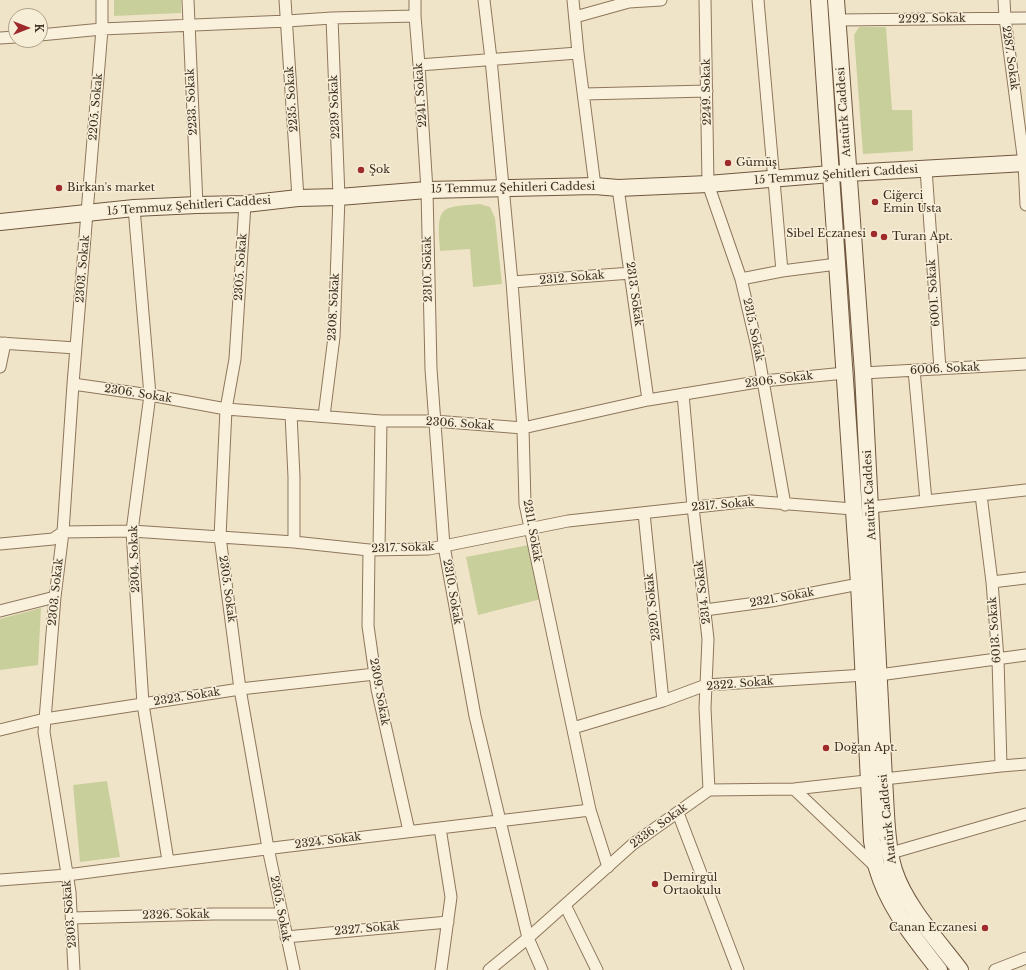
<!DOCTYPE html>
<html>
<head>
<meta charset="utf-8">
<style>
	body { margin:0 }
	#map { position:relative; width:1026px; height:970px; overflow:hidden; background:#f0e4c8; font-family:"Libre Baskerville",serif }
	canvas { display:block }
	.north { position:absolute; left:8px; top:8px; width:40px; height:40px; box-sizing:border-box; background:#f7eed8; border:1px solid #ada18e; border-radius:50%; rotate:90deg; font-size:11px; font-weight:700; line-height:16px; text-align:center; color:#3d2e20 }
	.north::after { content:''; display:block; margin:auto; width:14px; height:18px; background:#9e2a2b; clip-path:polygon(50% 0,100% 100%,50% 72%,0 100%) }
</style>
</head>
<body>
<div id="map">
<canvas width="1026" height="970"></canvas>
<div class="north">K</div>
</div>
<script>
const ctx = document.querySelector('canvas').getContext('2d');
ctx.lineJoin = 'round';
function fillPath(path, color) { ctx.fillStyle = color; ctx.fill(path, 'evenodd'); }
function trace(path, color, width, dash) { ctx.strokeStyle = color; ctx.lineWidth = width; ctx.lineCap = dash ? 'butt' : 'round'; ctx.setLineDash(dash || []); ctx.stroke(path); }
function drawText(font, color, halo, rows, align = 'center') {
  ctx.font = font + ' "Libre Baskerville",serif'; ctx.lineWidth = 3; ctx.setLineDash([]); ctx.textBaseline = 'middle'; ctx.strokeStyle = halo; ctx.fillStyle = color; for (const [text, x, y, turn = 0] of rows) {
    ctx.save(); ctx.translate(x, y); ctx.rotate((+turn || 0) * Math.PI / 180); ctx.textAlign = isNaN(turn) ? turn : align; if (halo) ctx.strokeText(text, 0, 0); ctx.fillText(text, 0, 0); ctx.restore();
  }
}
const green = new Path2D(`
	M114 0H181V13L114 16Z
	M859 27H886L892 110H912L913 151 863 154 854 35Z
	M480 204 490 207 495 218 502 284 473 287 470 249 440 251C440 239 434 212 449 208 458 205 470 205 480 204Z
	M529 545 541 599 478 615 466 557Z
	M41 608 38 665 0 670V619Z
	M107 781 120 857 80 862 73 785Z`);
const street = new Path2D(`
	M188 0 197 205
	M285 0 298 198
	M415 0V16L419 65 427 190 431 369 444 546 475 716 528 938 542 970
	M484 0 491 59 512 282 523 428 525 504 590 810 608 867
	M573 0 578 53 595 186
	M705 0 708 184 741 279 757 347 785 505
	M758 0 782 271
	M1004 0 1005 18 1024 163 1026 205
	M575 17 629 2 661 0
	M838 20 1026 18
	M40 35 102 29 287 21 332 18 415 16
	M0 38 16 37
	M419 65 578 53
	M584 94 707 91
	M926 169 940 369
	M618 188 648 400
	M245 204 235 359 226 409 220 537 240 689 268 848 294 970
	M134 208 150 395 132 531 143 704 168 861
	M741 279 782 271 837 264
	M512 282 631 273
	M0 343 76 348
	M0 367 5 343
	M914 370 926 501
	M863 373 1026 364
	M73 384 150 395 226 409 381 421H434L523 428 648 400 763 381 845 373
	M683 394 693 507 708 639 705 708 709 790
	M291 414 294 477V542
	M324 416 334 337 339 197 332 18
	M981 495 992 582 998 659 1001 766
	M871 507 1026 490
	M644 513 663 701
	M0 544 53 539 63 532 132 531 294 542 369 550 429 549 568 521 751 501 853 509
	M369 550 368 626 377 689 409 831
	M379 550 381 421
	M992 582 1026 578
	M705 610 771 601 859 584
	M0 611 55 597
	M879 675 1026 655
	M573 728 663 701 706 685 865 675
	M0 730 45 719 240 689 375 674
	M794 789 876 867
	M678 813 738 970
	M440 828 451 897 441 970
	M891 853 1026 814
	M0 880 67 875 281 847 590 810
	M565 905 597 970
	M72 918 213 914H281
	M286 937 448 922
	M74 970 70 892 44 732 55 597 63 532 73 384 102 29V0
	M489 970 528 938 633 844 709 790 794 789 1001 766 1026 764
	M995 970 1026 958`);
const secondary = new Path2D(`
	M819 0 859 584 872 841C874 850 874 860 877 868 889 909 914 937 939 970
	M836 0 863 373 884 779C886 807 886 844 894 870 905 905 938 941 960 970
	M0 222 134 208 197 205 245 204 298 198 339 197 427 190 595 186 618 188 708 184 831 174 1026 163`);
const markers = [
	[728,163,4,"#9e2a2b"],
	[361,170,4,"#9e2a2b"],
	[59,188,4,"#9e2a2b"],
	[875,202,4,"#9e2a2b"],
	[874,234,4,"#9e2a2b"],
	[884,237,4,"#9e2a2b"],
	[826,748,4,"#9e2a2b"],
	[655,884,4,"#9e2a2b"],
	[985,928,4,"#9e2a2b"]
];
const streetNames = [
	["2292. Sokak",932,19,-1],
	["2287. Sokak",1010,58,82],
	["2249. Sokak",707,92,-91],
	["2241. Sokak",421,95,-94],
	["2235. Sokak",292,99,-94],
	["2233. Sokak",192,102,-93],
	["2205. Sokak",96,107,-85],
	["2239 Sokak",335,107,-92],
	["Atatürk Caddesi",844,112,-94],
	["15 Temmuz Şehitleri Caddesi",836,175,-4],
	["15 Temmuz Şehitleri Caddesi",513,188,-1],
	["15 Temmuz Şehitleri Caddesi",189,206,-4],
	["2305. Sokak",241,267,-86],
	["2303. Sokak",83,269,-85],
	["2310. Sokak",428,269,-91],
	["2312. Sokak",572,278,-5],
	["6001. Sokak",934,293,-94],
	["2313. Sokak",634,294,82],
	["2308. Sokak",334,307,-87],
	["2315. Sokak",753,330,78],
	["6006. Sokak",945,369,-3],
	["2306. Sokak",779,380,-7],
	["2306. Sokak",138,394,9],
	["2306. Sokak",460,424,4],
	["Atatürk Caddesi",870,495,-93],
	["2317. Sokak",723,505,-5],
	["2311. Sokak",532,531,80],
	["2317. Sokak",403,548,-2],
	["2304. Sokak",135,559,-92],
	["2305. Sokak",227,589,82],
	["2303. Sokak",56,592,-84],
	["2310. Sokak",452,592,80],
	["2314. Sokak",703,592,-97],
	["2321. Sokak",782,598,-10],
	["2320. Sokak",653,607,-96],
	["6013. Sokak",995,630,-94],
	["2322. Sokak",740,684,-5],
	["2309. Sokak",379,692,80],
	["2323. Sokak",187,697,-9],
	["Atatürk Caddesi",888,819,-96],
	["2336. Sokak",659,826,-36],
	["2324. Sokak",328,841,-7],
	["2305. Sokak",280,909,79],
	["2303. Sokak",70,914,-95],
	["2326. Sokak",176,915,-1],
	["2327. Sokak",367,929,-5]
];
const poiNames = [
	["Gümüş",736,163],
	["Şok",369,170],
	["Birkan's market",67,188],
	["Ciğerci",883,196],
	["Emin Usta",883,209],
	["Sibel Eczanesi",866,234,"right"],
	["Turan Apt.",892,237],
	["Doğan Apt.",834,748],
	["Demirgül",663,878],
	["Ortaokulu",663,891],
	["Canan Eczanesi",977,928,"right"]
];
fillPath(green, '#c9cf9b');
trace(street, '#8d765c', 13);
trace(secondary, '#6f573f', 18);
trace(street, '#faf1dc', 11);
trace(secondary, '#faf1dc', 16);
for (const [x, y, r, color] of markers) { const dot = new Path2D(); dot.arc(x, y, r, 0, 2 * Math.PI); ctx.fillStyle = color; ctx.fill(dot); trace(dot, '#f7eed8', 1.5); }
drawText('11px', '#3d2e20', '#f7eed8', streetNames);
drawText('11px', '#3d2e20', '#f7eed8', poiNames, 'left');
</script>
</body>
</html>
